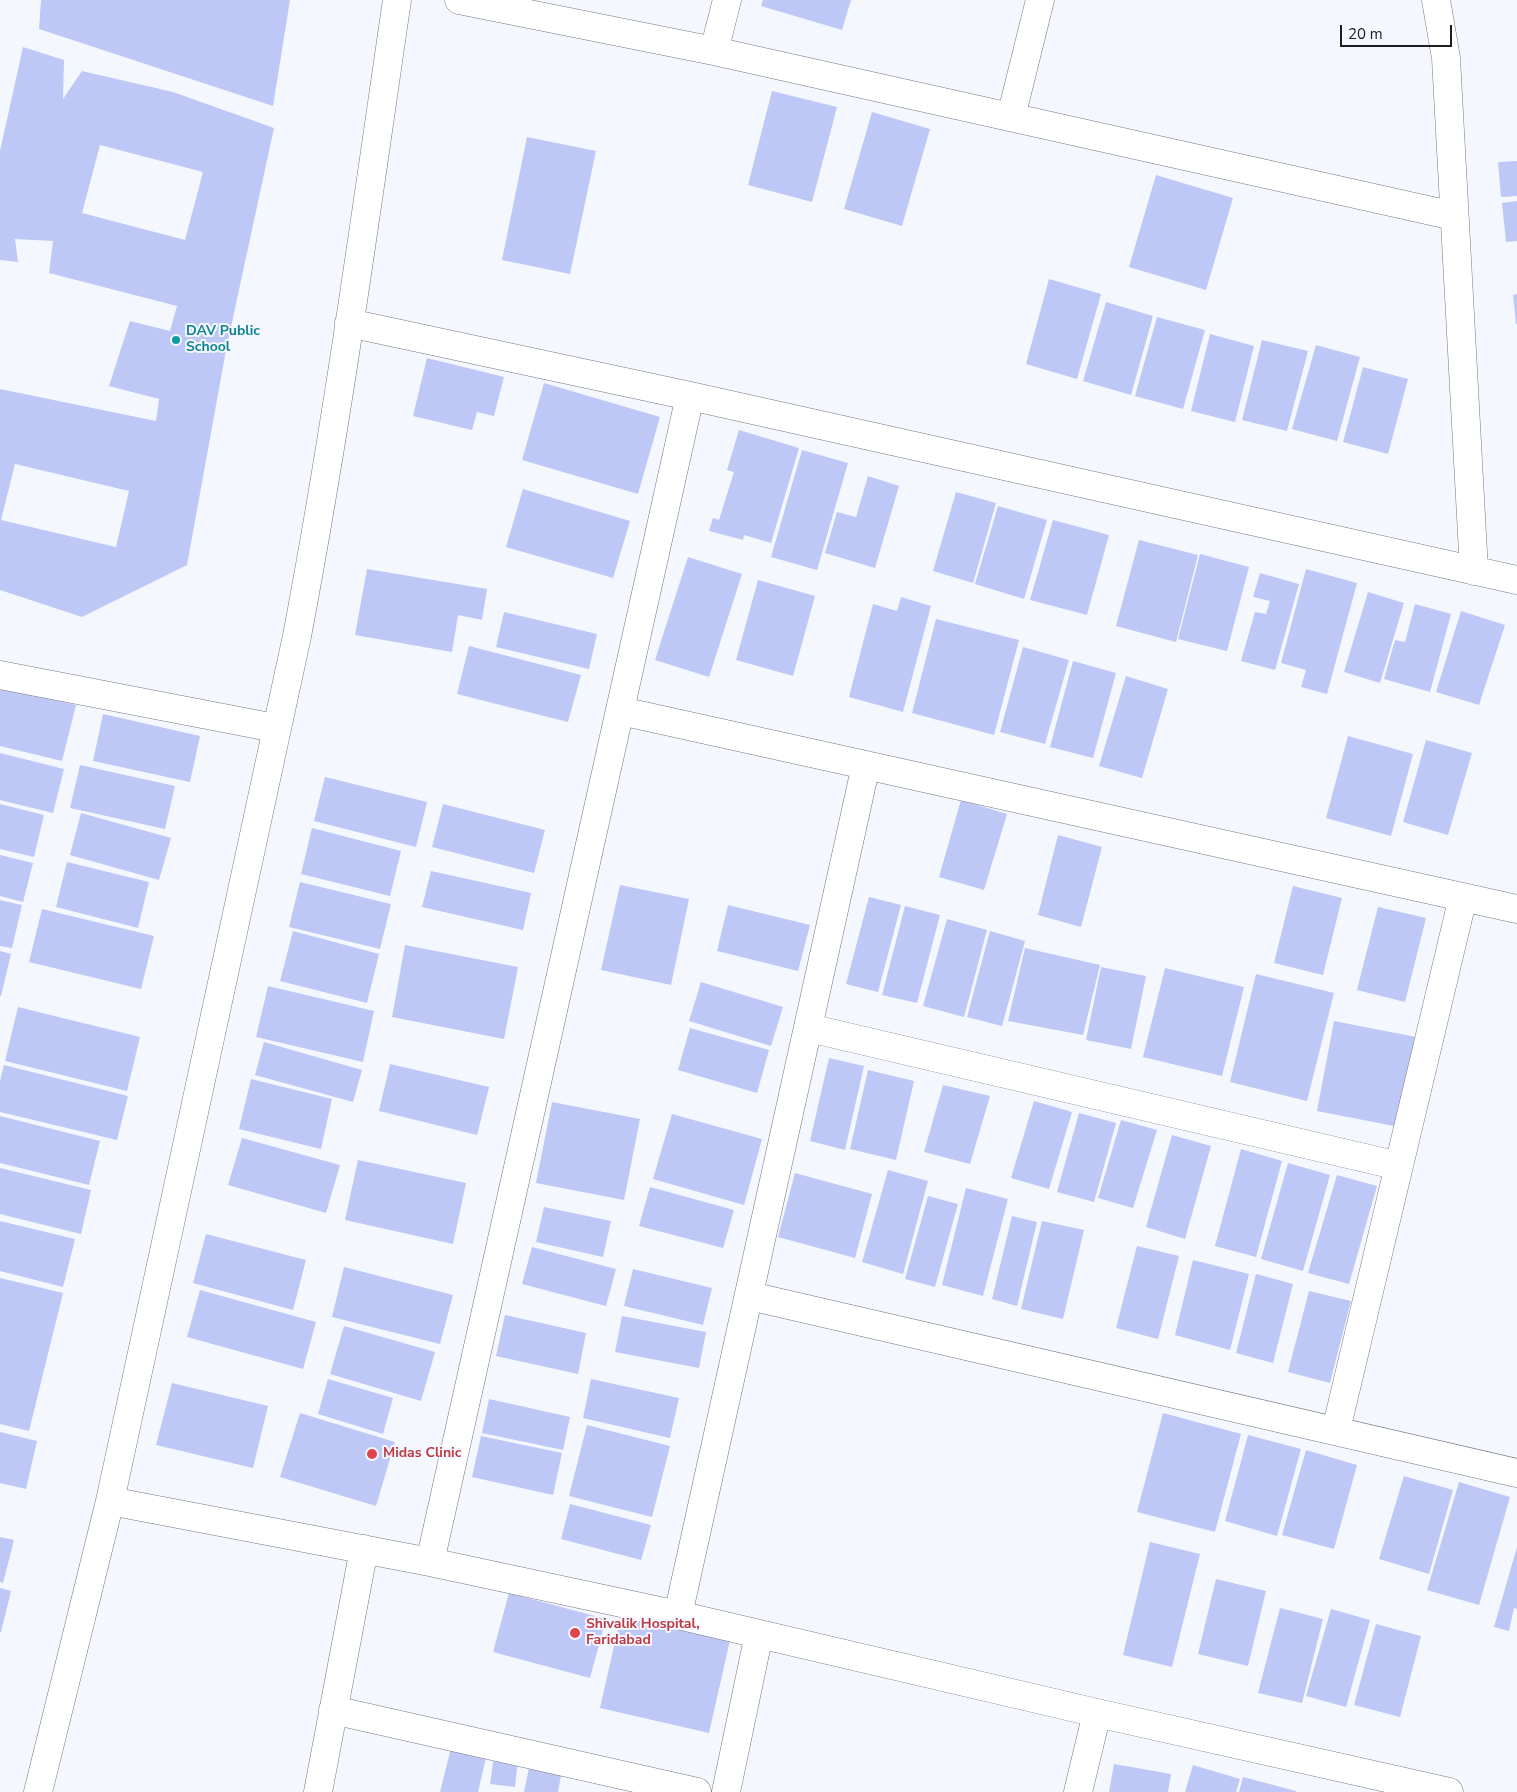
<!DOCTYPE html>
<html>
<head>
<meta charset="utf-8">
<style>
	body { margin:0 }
	#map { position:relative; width:1517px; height:1792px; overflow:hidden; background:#f5f7fe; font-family:"Nunito Sans",sans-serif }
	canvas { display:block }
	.scale { position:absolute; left:1340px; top:25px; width:112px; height:22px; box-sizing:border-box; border:2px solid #1d1e21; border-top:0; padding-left:6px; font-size:15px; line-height:18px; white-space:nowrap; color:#1d1e21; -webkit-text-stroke:4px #f5f7fe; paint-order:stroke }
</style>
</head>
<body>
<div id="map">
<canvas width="1517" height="1792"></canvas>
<div class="scale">20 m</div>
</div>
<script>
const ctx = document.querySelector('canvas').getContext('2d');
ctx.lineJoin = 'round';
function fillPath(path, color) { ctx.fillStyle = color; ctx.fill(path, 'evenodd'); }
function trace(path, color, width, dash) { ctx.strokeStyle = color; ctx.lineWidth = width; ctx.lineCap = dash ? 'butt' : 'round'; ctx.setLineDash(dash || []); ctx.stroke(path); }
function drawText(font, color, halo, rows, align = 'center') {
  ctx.font = font + ' "Nunito Sans",sans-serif'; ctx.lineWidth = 4; ctx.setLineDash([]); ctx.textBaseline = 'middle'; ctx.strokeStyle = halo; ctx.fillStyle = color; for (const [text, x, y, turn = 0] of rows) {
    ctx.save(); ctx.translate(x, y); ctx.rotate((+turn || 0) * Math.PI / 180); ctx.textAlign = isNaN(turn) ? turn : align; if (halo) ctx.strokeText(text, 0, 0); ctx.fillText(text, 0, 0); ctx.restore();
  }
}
const building = new Path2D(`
	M41 0H290L273 106 39 29Z
	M763 0H851L842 30 761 6Z
	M23 47 64 60 63 99 82 71 173 92 274 128 226 350 187 565 82 617 0 590V389L156 421 159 399 109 386 130 321 170 331 177 306 49 273 53 241 15 239 18 262 0 260V151ZM100 145 203 172 185 240 82 213ZM15 464 129 491 116 547 1 520Z
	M772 91 837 107 812 202 748 185Z
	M872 112 930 129 902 226 844 209Z
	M527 137 596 151 570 274 502 260Z
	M1517 161V196L1501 197 1498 162Z
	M1156 175 1233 198 1206 290 1129 267Z
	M1517 201V241L1506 242 1502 203Z
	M1049 279 1101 294 1077 379 1026 364Z
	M1517 294V324H1516L1513 295Z
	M1106 302 1153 316 1131 395 1083 381Z
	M1157 317 1205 330 1183 409 1135 396Z
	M1210 334 1254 346 1235 422 1191 411Z
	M1262 340 1308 351 1287 431 1242 420Z
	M1316 345 1360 357 1337 441 1292 429Z
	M427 358 504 377 494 416 477 412 472 430 413 416Z
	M1363 367 1408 379 1388 454 1343 442Z
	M544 383 660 417 638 494 522 460Z
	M739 430 799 448 771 543 744 535 743 540 709 531 713 518 719 520 734 472 727 470Z
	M802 450 848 463 817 570 771 557Z
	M868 476 899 486 875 568 825 553 837 512 856 517Z
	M523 489 630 521 613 578 506 547Z
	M956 492 996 503 973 583 933 571Z
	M998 506 1047 520 1024 599 975 584Z
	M1053 520 1109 535 1087 615 1030 600Z
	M1139 540 1198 555 1176 642 1116 626Z
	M1200 554 1249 567 1227 651 1178 639Z
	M688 557 742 574 709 677 655 660Z
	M367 569 487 589 482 620 458 615 452 652 355 635Z
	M1306 569 1357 583 1327 694 1301 687 1306 670 1281 663Z
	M1260 573 1299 584 1275 670 1241 661 1255 612 1266 614 1270 601 1253 597Z
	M758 580 815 596 793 676 736 660Z
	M1368 592 1404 603 1380 683 1344 672Z
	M901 597 931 606 903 712 849 697 873 604 897 611Z
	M1415 604 1451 614 1430 692 1384 679 1395 640 1405 642Z
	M1461 611 1505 625 1479 705 1436 692Z
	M504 612 597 634 589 669 496 647Z
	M936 619 1019 640 994 735 912 713Z
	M469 646 581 675 568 722 457 694Z
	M1023 647 1069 660 1045 744 1000 732Z
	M1073 661 1116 673 1093 758 1050 747Z
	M1126 676 1168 689 1142 778 1099 766Z
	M0 687 76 705 62 761 0 746Z
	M103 714 200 736 190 782 93 761Z
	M1348 736 1413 754 1391 836 1326 818Z
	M1426 740 1472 753 1448 835 1403 822Z
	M0 753 64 769 53 813 0 800Z
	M80 765 175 786 165 829 70 808Z
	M325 777 427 802 416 847 314 821Z
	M961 800 1007 814 984 890 939 877Z
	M0 804 44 815 34 857 0 849Z
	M443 804 545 830 534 873 432 847Z
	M81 813 171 838 159 880 70 855Z
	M312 828 401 851 390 896 301 874Z
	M1058 835 1102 847 1081 927 1038 915Z
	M0 855 33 863 23 902 0 896Z
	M67 862 149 882 138 928 56 907Z
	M431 871 531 893 523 930 422 907Z
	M300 882 391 904 380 949 289 927Z
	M620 885 689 899 671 985 601 970Z
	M1293 886 1342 898 1323 975 1274 963Z
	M869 897 901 905 878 992 846 984Z
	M0 900 22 905 12 948 0 946Z
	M728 905 810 925 798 971 717 951Z
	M905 906 940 915 917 1003 882 995Z
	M1378 907 1426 918 1405 1002 1357 990Z
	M42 909 154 936 141 989 29 962Z
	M947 919 987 930 964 1017 923 1006Z
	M293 931 379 954 367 1003 280 981Z
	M990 931 1025 941 1002 1026 967 1017Z
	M405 945 518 967 504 1039 392 1017Z
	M1025 948 1100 965 1083 1035 1008 1021Z
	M0 951 11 954 1 996H0Z
	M1101 967 1146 976 1131 1049 1086 1040Z
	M1165 968 1244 987 1222 1076 1143 1057Z
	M1256 974 1334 993 1307 1101 1230 1082Z
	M701 982 783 1007 771 1046 689 1021Z
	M268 986 374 1011 363 1062 256 1037Z
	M18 1007 140 1037 127 1091 5 1061Z
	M1334 1021 1416 1037 1399 1127 1317 1111Z
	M690 1028 769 1050 757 1093 678 1070Z
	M264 1042 362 1070 353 1102 255 1075Z
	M829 1058 864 1066 845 1150 810 1141Z
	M390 1064 489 1087 477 1135 379 1111Z
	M4 1065 128 1096 117 1140 0 1112V1081Z
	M868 1070 914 1081 896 1160 850 1149Z
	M251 1079 332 1099 321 1149 239 1129Z
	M943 1085 990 1096 970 1164 924 1152Z
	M1034 1101 1072 1112 1049 1189 1011 1178Z
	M552 1102 640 1119 624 1200 536 1183Z
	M1079 1113 1116 1123 1094 1202 1057 1192Z
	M672 1114 762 1139 744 1205 653 1179Z
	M0 1116 100 1141 89 1185 0 1163Z
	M1121 1120 1157 1130 1133 1208 1098 1198Z
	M1172 1135 1211 1146 1185 1239 1146 1227Z
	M242 1138 340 1165 326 1213 228 1185Z
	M1241 1149 1282 1161 1256 1257 1215 1246Z
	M358 1160 466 1183 453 1244 345 1220Z
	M1288 1163 1330 1175 1303 1271 1261 1259Z
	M0 1168 91 1190 81 1234 0 1214Z
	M888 1170 928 1181 903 1274 862 1262Z
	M795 1173 872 1194 855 1258 778 1237Z
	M1337 1175 1377 1186 1349 1284 1308 1273Z
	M650 1187 734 1210 723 1248 639 1226Z
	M966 1188 1008 1199 983 1296 942 1285Z
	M928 1196 958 1204 935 1287 905 1279Z
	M544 1207 611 1221 603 1257 536 1242Z
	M1012 1216 1037 1222 1017 1306 992 1299Z
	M0 1221 75 1239 63 1287 0 1271Z
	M1042 1221 1084 1230 1063 1319 1021 1309Z
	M206 1234 306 1260 293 1310 193 1283Z
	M1137 1246 1179 1256 1158 1339 1116 1328Z
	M532 1247 616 1269 606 1306 522 1284Z
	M1193 1260 1249 1274 1230 1350 1175 1335Z
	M344 1267 453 1295 440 1344 332 1317Z
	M633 1269 712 1288 703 1325 624 1306Z
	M1256 1274 1293 1284 1273 1363 1236 1353Z
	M0 1278 63 1293 29 1431 0 1424Z
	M200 1290 316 1322 303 1369 187 1337Z
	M1309 1291 1351 1301 1330 1383 1288 1372Z
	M505 1315 586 1333 578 1374 496 1356Z
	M622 1316 706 1332 699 1368 615 1352Z
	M344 1326 435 1352 421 1401 330 1374Z
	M328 1379 393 1398 383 1434 318 1414Z
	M591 1379 679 1398 670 1438 583 1418Z
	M172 1383 268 1406 253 1468 156 1445Z
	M489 1399 570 1417 563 1450 482 1433Z
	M300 1413 395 1442 376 1506 280 1477Z
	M1163 1413 1241 1434 1215 1532 1137 1512Z
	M587 1425 670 1446 652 1517 569 1496Z
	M0 1432 37 1441 26 1489 0 1483Z
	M1248 1435 1301 1449 1277 1536 1225 1521Z
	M481 1436 562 1453 553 1495 472 1477Z
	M1306 1450 1357 1465 1334 1549 1282 1535Z
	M1404 1476 1453 1490 1429 1574 1379 1559Z
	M1459 1482 1510 1497 1479 1605 1427 1590Z
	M570 1504 651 1525 641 1560 561 1539Z
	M0 1537 14 1540 3 1583 0 1582Z
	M1150 1542 1200 1554 1172 1667 1123 1655Z
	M1517 1547V1609L1514 1608 1509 1631 1494 1627Z
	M1216 1579 1266 1591 1248 1666 1198 1654Z
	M0 1588 11 1591 1 1632H0Z
	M509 1593 606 1619 590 1678 493 1652Z
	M1280 1608 1323 1619 1302 1703 1258 1693Z
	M1331 1609 1370 1620 1346 1707 1306 1696Z
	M621 1615 730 1640 709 1733 600 1708Z
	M1376 1624 1421 1636 1400 1717 1354 1705Z
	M453 1740 488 1749 478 1792H440Z
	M494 1756 518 1759 515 1787 490 1784Z
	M531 1758 563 1765 558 1792H524Z
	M1114 1764 1171 1774 1168 1792H1109Z
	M1193 1765 1240 1779 1236 1792H1185Z
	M1243 1777 1296 1791V1792H1239Z`);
const minor = new Path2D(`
	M459 0 714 51 1454 216
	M1436 0 1446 58 1474 571
	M714 51 727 0
	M1011 117 1040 0
	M349 323 690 396 1517 580
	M0 675 275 728
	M621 711 1517 909
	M809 1028 1399 1166
	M750 1296 1517 1473
	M1336 1430 1463 897
	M110 1501 430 1562 678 1615 1097 1713 1449 1792
	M430 1562 690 396
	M678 1615 866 765
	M333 1710 697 1792
	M38 1792 110 1501 297 636C337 425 366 212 397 0
	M318 1792 364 1549
	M726 1792 759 1634
	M1078 1792 1097 1713`);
const markers = [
	[176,340,5,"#0f9aa8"],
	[372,1454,6,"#e0444e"],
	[575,1633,6,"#e0444e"]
];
const cultureNames = [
	["DAV Public",186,332],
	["School",186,348]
];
const healthNames = [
	["Midas Clinic",383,1454],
	["Shivalik Hospital,",586,1625],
	["Faridabad",586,1641]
];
fillPath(building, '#bec8f7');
trace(minor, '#767880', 29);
trace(minor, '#fff', 28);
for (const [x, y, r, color] of markers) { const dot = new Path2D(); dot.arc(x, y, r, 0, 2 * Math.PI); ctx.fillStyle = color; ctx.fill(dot); trace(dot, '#f5f7fe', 2); }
drawText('bold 14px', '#0d838f', '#f5f7fe', cultureNames, 'left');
drawText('bold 14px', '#be3a42', '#f5f7fe', healthNames, 'left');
</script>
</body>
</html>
